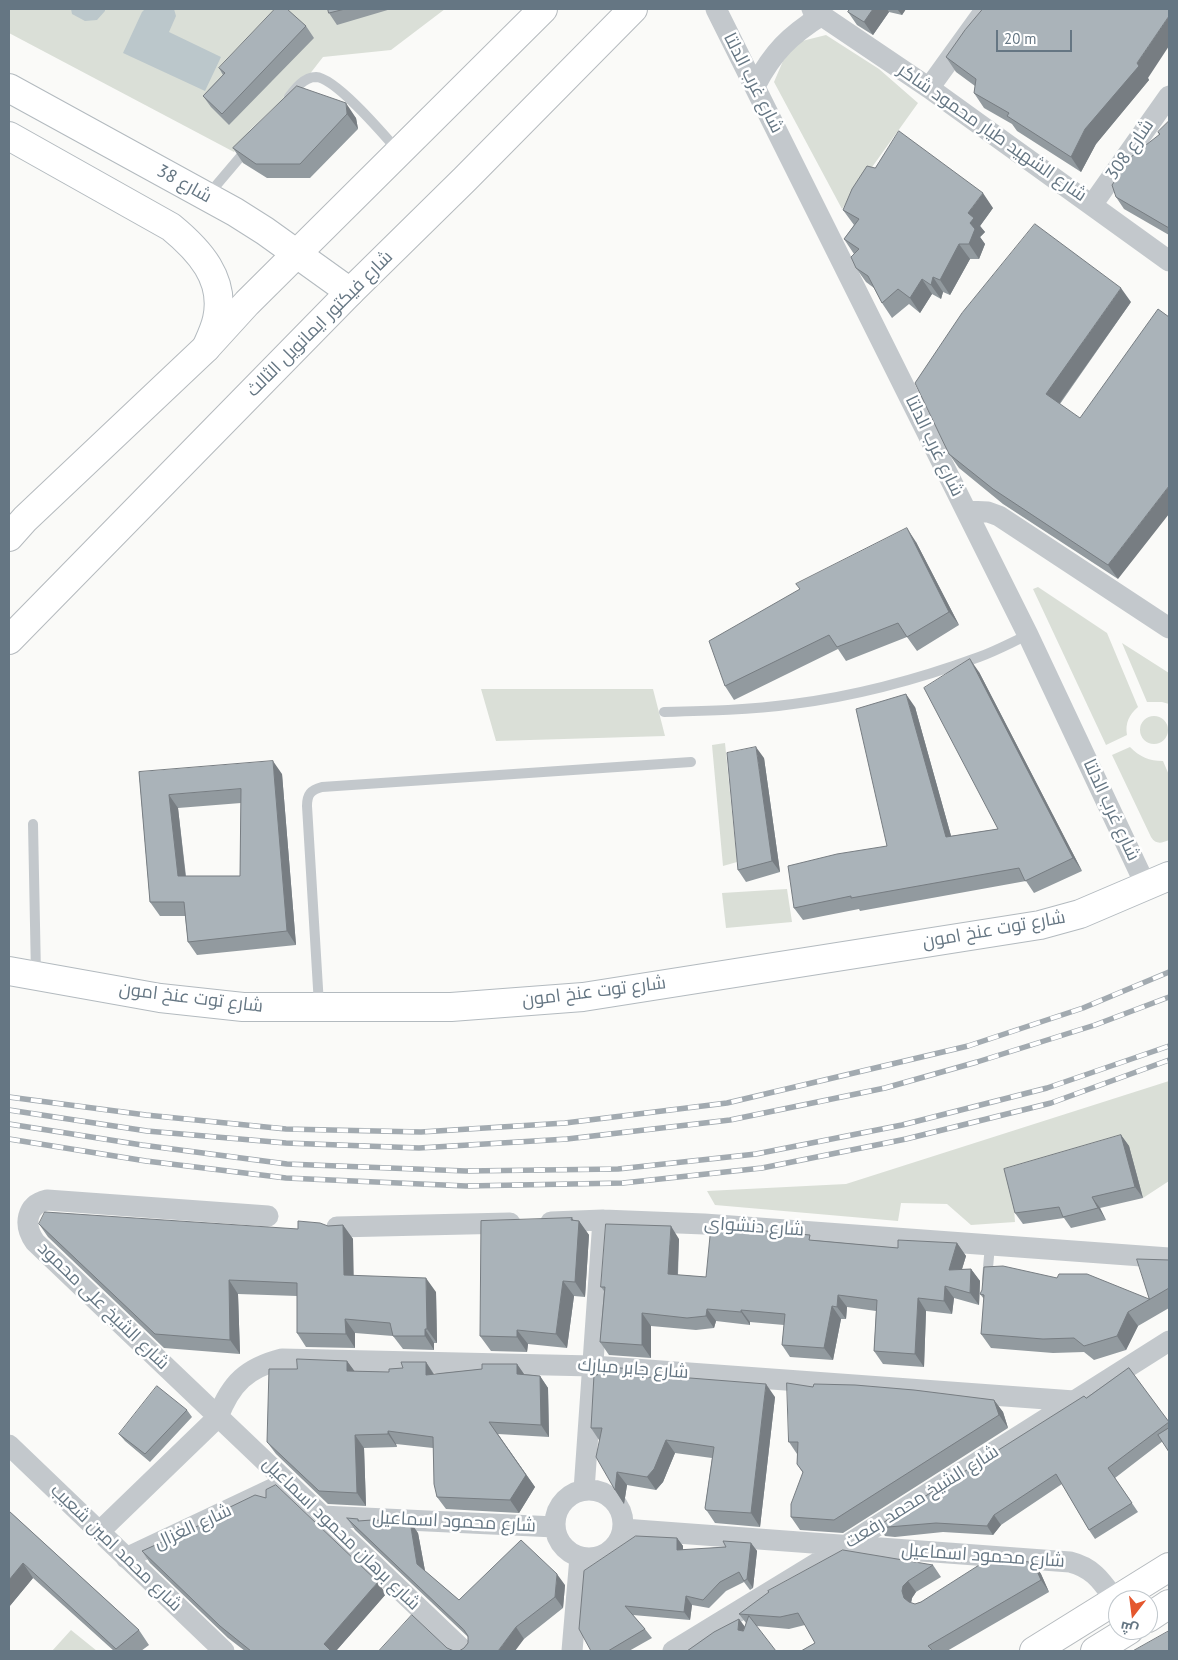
<!DOCTYPE html>
<html>
<head>
<meta charset="utf-8">
<style>
	body { margin:0 }
	#map { position:relative; width:1178px; height:1660px; overflow:hidden; background:#fafaf8; font-family:"PT Sans",Cairo,sans-serif }
	canvas { display:block }
	.frame { position:absolute; inset:0; border:10px solid #657683; pointer-events:none }
	.north { position:absolute; left:1108px; top:1590px; width:50px; height:50px; box-sizing:border-box; background:#fff; border:1px solid #c1c8cd; border-radius:50%; rotate:195deg; font-size:14px; font-weight:700; line-height:20px; text-align:center; color:#657683 }
	.north::after { content:''; display:block; margin:auto; width:18px; height:22px; background:#e4572e; clip-path:polygon(50% 0,100% 100%,50% 72%,0 100%) }
	.scale { position:absolute; left:996px; top:30px; width:76px; height:22px; box-sizing:border-box; border:2px solid #657683; border-top:0; padding-left:6px; font-size:15px; line-height:18px; white-space:nowrap; color:#657683; -webkit-text-stroke:4px #fff; paint-order:stroke }
</style>
</head>
<body>
<div id="map">
<canvas width="1178" height="1660"></canvas>
<div class="frame"></div>
<div class="north">ش</div>
<div class="scale">20 m</div>
</div>
<script>
const ctx = document.querySelector('canvas').getContext('2d');
ctx.lineJoin = 'round';
function fillPath(path, color) { ctx.fillStyle = color; ctx.fill(path, 'evenodd'); }
function trace(path, color, width, dash) { ctx.strokeStyle = color; ctx.lineWidth = width; ctx.lineCap = dash ? 'butt' : 'round'; ctx.setLineDash(dash || []); ctx.stroke(path); }
function drawText(font, color, halo, rows, align = 'center') {
  ctx.font = font + ' "PT Sans",Cairo,sans-serif'; ctx.lineWidth = 5; ctx.setLineDash([]); ctx.textBaseline = 'middle'; ctx.strokeStyle = halo; ctx.fillStyle = color; for (const [text, x, y, turn = 0] of rows) {
    ctx.save(); ctx.translate(x, y); ctx.rotate((+turn || 0) * Math.PI / 180); ctx.textAlign = isNaN(turn) ? turn : align; if (halo) ctx.strokeText(text, 0, 0); ctx.fillText(text, 0, 0); ctx.restore();
  }
}
const green = new Path2D(`
	M9 9H445L391 50 323 57 309 75 250 130 234 152 9 33Z
	M826 35 879 69 918 103 842 209 774 82 783 61 798 42Z
	M1038 587 1107 633 1138 707C1129 715 1125 723 1127 735L1106 745 1033 589Z
	M1122 643 1169 673V704L1162 702H1147Z
	M481 689H653L665 736 496 741Z
	M1140 730a14 14 0 1 1 28 0a14 14 0 1 1-28 0Z
	M725 743 737 862 723 866 712 745Z
	M1130 747C1140 757 1149 761 1163 761L1169 775V840C1162 843 1156 845 1151 837L1112 755Z
	M787 889 792 922 726 928 722 893Z
	M1169 1081V1181L1143 1198 1128 1146 1012 1181 1015 1222 971 1225 947 1204 901 1203 898 1221 715 1205 707 1191 846 1184Z
	M71 1630 97 1651H52Z`);
const water = new Path2D(`
	M71 9H105V11L97 20 85 21 72 14Z
	M145 9H174L176 16 169 32 221 57 205 91 123 53 142 12Z`);
const lane = new Path2D(`
	M289 97C295 89 304 77 316 77 336 78 385 136 399 152
	M208 195 247 149
	M664 712C707 711 750 710 793 704 856 696 919 679 979 657 996 651 1012 642 1028 635
	M33 824 36 975
	M319 1005 307 806C307 794 311 790 322 787L691 762
	M987 1279 990 1245`);
const street = new Path2D(`
	M716 9 1028 635 1146 886
	M812 9 929 88 1169 261
	M755 86C773 52 789 36 822 15
	M929 88 986 9
	M1092 205 1169 96
	M967 511 988 512 999 516 1169 628
	M268 1216 47 1200C26 1205 23 1225 35 1242L464 1651
	M551 1222 603 1220 704 1224 1169 1258
	M337 1227 510 1223
	M9 1445 224 1651
	M555 1524a34 34 0 1 1 68 0a34 34 0 1 1-68 0Z
	M584 1490 603 1220
	M322 1516 555 1527
	M623 1529 1070 1562C1094 1568 1102 1582 1116 1601
	M99 1532 218 1417C231 1383 247 1368 282 1359L593 1366 1074 1401
	M126 1558 287 1482
	M572 1651 580 1557
	M673 1651 845 1546 1169 1341`);
const secondary = new Path2D(`
	M9 88 235 212 265 231 350 292
	M9 136 171 227C199 250 226 279 217 319 215 329 210 339 206 348
	M9 971 160 998 243 1007H451L583 997 1040 925 1080 914 1169 876`);
const primary = new Path2D(`
	M9 537 25 519 206 348 247 303 543 9
	M9 640 350 292 465 179 633 9
	M1148 1618 1169 1604
	M1034 1651 1169 1567
	M1095 1651 1129 1630`);
const rail = new Path2D(`
	M9 1097 146 1115 286 1129 421 1132 565 1123 727 1103 968 1046 1083 1008 1169 972
	M9 1110 147 1131 286 1143 419 1148 567 1139 730 1120 885 1088 977 1062 1095 1025 1169 997
	M9 1124 142 1145 287 1164 466 1171 618 1169 756 1154 902 1125 1047 1088 1169 1046
	M9 1139 146 1161 286 1178 466 1186 623 1183 762 1168 906 1139 1051 1103 1169 1060`);
const wall = new Path2D(`
	M328 9H391L337 25 329 13Z
	M850 9H906L902 15 889 12 873 35 857 25 848 12Z
	M306 26 314 38 229 125 211 107 203 96 223 75 219 68Z
	M946 57 1148 78 1149 80 1096 144 1081 172 1017 131 1012 124 984 108 974 93 975 86 956 72Z
	M297 86 356 118 358 129 310 178H267L243 163 233 148Z
	M1169 121V235L1124 209 1116 197 1159 135 1158 132Z
	M993 208 980 226 985 232 980 237 985 244 979 259H970L950 295 943 292 941 299 932 294 920 313 909 304 892 318 882 303 874 288 866 282 856 268 854 254 844 239 854 225 843 210Z
	M1131 302 1060 404 1118 579 1003 504 959 468 949 454Z
	M916 542 959 625 917 651 907 637 846 661 838 649 734 700 725 686Z
	M979 672 1082 871 1034 893 1026 881 860 911 859 909 803 920 794 908 887 846 915 707 951 836 998 829Z
	M764 758 780 872 746 882 738 870Z
	M139 772 282 774 296 945 197 955 188 942 185 916H160L150 902ZM241 803 240 876H186L178 808Z
	M1121 1135 1129 1146 1143 1198 1100 1208 1106 1220 1071 1228 1064 1218 1023 1224 1015 1213Z
	M573 1220 579 1221 589 1235 585 1297 574 1296 567 1348 528 1344 527 1352 491 1351 480 1336Z
	M39 1224 298 1229 328 1226 343 1225 353 1239V1276L436 1292 437 1343H434V1350L403 1349 393 1336 355 1333V1348L306 1347 297 1333V1296L238 1294 240 1354 164 1348 48 1237Z
	M679 1239 678 1275 706 1277 813 1240 898 1248 957 1243 966 1256 962 1269H971L980 1281 979 1305 954 1298 952 1314 926 1311 924 1367 883 1364 874 1351 876 1311 847 1307 846 1319H841L833 1360 790 1357 782 1345 784 1325 750 1322V1325L716 1321 714 1328 696 1330 651 1326V1358L609 1355 600 1342 604 1291 601 1287Z
	M1169 1260V1308L1138 1326 1126 1350 1094 1360 1084 1352 1053 1353 991 1348 981 1334 984 1299 980 1294 1149 1299Z
	M347 1361 354 1371 389 1372 426 1362 434 1374 482 1369 517 1364 524 1374 540 1376 548 1388 549 1437 498 1434 535 1487 519 1513 446 1509 437 1497 433 1448 396 1444 397 1447 364 1448 366 1506 328 1504 276 1454 267 1442 297 1369Z
	M1129 1368 1169 1423V1452L1163 1441 1115 1478 1138 1512 1095 1539 1089 1530 1062 1484 1001 1525 993 1535 943 1532 895 1537 885 1536 878 1526 1086 1398Z
	M648 1377 775 1397 760 1527 715 1523 705 1508 712 1458 675 1453 663 1482 656 1490 627 1485 624 1504 615 1490 599 1440 591 1428Z
	M813 1387 994 1400 1003 1412 1008 1428 843 1533 800 1530 791 1517 803 1473 797 1464V1454L789 1442Z
	M187 1410 192 1417 150 1462 125 1441 119 1434Z
	M226 1509 386 1594 336 1651H245L228 1638 150 1563 142 1551 229 1512Z
	M9 1511 139 1630 149 1645 141 1651H114L33 1578 9 1607Z
	M347 1518 358 1519 359 1521 418 1533 425 1571 459 1600 565 1585 563 1608 524 1639 464 1648 468 1643V1637L355 1530Z
	M677 1538 683 1546V1550L726 1547 751 1543 757 1551 753 1588 750 1590 744 1582 726 1591 709 1608 692 1605 690 1620 633 1615 645 1629 652 1638 629 1651H591Z
	M1033 1562 1041 1574 1049 1592 947 1651H801L815 1643 805 1625 789 1629 757 1626 687 1651 739 1619 745 1627 746 1623 739 1614 933 1565 941 1577 916 1592 912 1598 911 1603 915 1604Z`);
const shadedWall = new Path2D(`
	M873 9H887L889 12 873 35 864 22Z
	M897 9H906L902 15Z
	M1169 16V46L1148 78 1149 80 1096 144 1081 172 1071 157 1085 129 1137 63Z
	M346 103 356 118 358 129 347 114Z
	M983 193 993 208 980 226 985 232 980 237 985 244 979 259 969 244 968 213Z
	M959 244 970 259 950 295 940 280Z
	M933 277 943 292 941 299 931 285Z
	M922 279 932 294 920 313 910 298Z
	M1121 288 1131 302 1056 408 1046 394Z
	M1169 486V514L1118 579 1108 565Z
	M907 528 916 542 959 625 949 612Z
	M970 659 979 672 1082 871 1073 858Z
	M906 694 915 707 955 850 946 837Z
	M756 747 764 758 780 872 772 861Z
	M273 761 282 774 296 945 287 931Z
	M169 795 178 808 187 890 178 876Z
	M1121 1135 1129 1146 1143 1198 1135 1187Z
	M1092 1197 1100 1208 1106 1220 1098 1208Z
	M572 1218 579 1228V1221L589 1235 585 1297 575 1282Z
	M343 1225 353 1239 354 1289 344 1275Z
	M671 1226 679 1239 677 1286 668 1274Z
	M957 1243 966 1256 958 1282 949 1270Z
	M971 1269 980 1281 979 1305 970 1293Z
	M426 1278 436 1292 437 1343 427 1329Z
	M229 1280 238 1294 240 1354 230 1340Z
	M563 1281 574 1296 567 1348 556 1334Z
	M945 1286 954 1298 952 1314 944 1301Z
	M838 1295 847 1307 846 1319 837 1307Z
	M918 1298 926 1311 924 1367 915 1354Z
	M832 1306 841 1319 833 1360 824 1348Z
	M707 1309 716 1321 714 1328 706 1316Z
	M741 1310 750 1322V1325L741 1312Z
	M1128 1312 1138 1326 1126 1350 1117 1336Z
	M642 1313 651 1326V1358L642 1345Z
	M345 1319 355 1333V1348L346 1334Z
	M425 1329 434 1343V1350L425 1336Z
	M517 1330 528 1344 527 1352 517 1337Z
	M347 1361 356 1373 347 1371Z
	M426 1362 434 1375H426Z
	M517 1364 526 1377 517 1374Z
	M643 1370 652 1383 643 1377Z
	M540 1376 548 1388 549 1437 541 1425Z
	M766 1384 775 1397 760 1527 751 1513Z
	M994 1400 1003 1412 1008 1428 999 1415Z
	M489 1422 535 1487 519 1513 510 1500Z
	M388 1431 396 1444 397 1447 388 1434Z
	M355 1435 364 1448 366 1506 357 1493Z
	M666 1440 675 1453 663 1482 656 1490 647 1477Z
	M617 1472 627 1485 624 1504 615 1490Z
	M994 1515 1001 1525 993 1535 987 1526Z
	M410 1521 418 1533 426 1576 417 1564Z
	M677 1538 683 1546V1559L677 1550Z
	M751 1543 757 1551 753 1588 747 1579Z
	M1033 1562 1041 1574 1049 1592 1041 1580Z
	M23 1563 33 1578 9 1607V1580Z
	M557 1574 565 1585 563 1608 555 1597Z
	M908 1581 916 1592 912 1598 911 1603 912 1609 904 1598 902 1591 903 1586Z
	M378 1582 386 1594 336 1651H329L324 1644Z
	M686 1596 692 1605 690 1620 684 1612Z
	M739 1619 748 1631 746 1642 738 1630Z
	M516 1627 524 1639 515 1651H498Z`);
const building = new Path2D(`
	M275 9H287L306 26 222 114 203 96 225 73 219 68Z
	M328 9H345L329 13Z
	M850 9H873L864 22 848 12Z
	M983 9H1169V16L1137 63 1139 66 1085 129 1071 157 1007 116 1009 113 974 93 976 79 946 57 965 30Z
	M297 86 346 103 347 114 300 164H256L233 148Z
	M1169 121V228L1116 197 1112 185 1132 156 1160 134 1158 132Z
	M899 131 983 193 968 213 974 218 970 223 975 229 969 244H959L940 280 933 277 931 285 922 279 910 298 898 289 882 303 868 276 856 268 851 257 859 249 844 239 859 219 843 210 852 189 867 166 875 168Z
	M1035 224 1121 288 1046 394 1080 418 1158 309 1169 317V486L1108 565 993 489 949 454 915 383 962 313Z
	M907 528 949 612 907 637 898 623 837 647 829 635 725 686 709 641 800 589 796 584Z
	M970 659 1073 858 1025 881 1019 868 851 898V896L794 908 788 866 837 854 887 846 856 709 906 694 946 837 998 829 924 688Z
	M756 747 772 861 738 870 727 753Z
	M273 761 287 931 188 942 184 902H150L139 772ZM241 789 240 876H178L169 795Z
	M1121 1135 1135 1187 1092 1197 1098 1208 1063 1217 1059 1207 1015 1213 1004 1169Z
	M45 1212 298 1229V1221L320 1223 328 1226 343 1225 344 1275 426 1278 427 1329H425V1336H393L390 1323 345 1319 346 1334 297 1333V1283L229 1280 230 1340 155 1334 39 1224Z
	M572 1218 571 1220 579 1221 575 1282 563 1281 556 1334 517 1330V1337L480 1336 481 1221Z
	M606 1224 671 1226 668 1274 706 1277 711 1226 810 1235 809 1240 898 1248V1240L957 1243 949 1270 971 1269 970 1293 945 1286 944 1301 918 1298 915 1354 874 1351 877 1300 838 1295 837 1307 832 1306 824 1348 782 1345 785 1314 741 1310V1312L707 1309 706 1316 687 1318 642 1313V1345L600 1342 605 1287H601Z
	M1137 1259 1169 1260V1288L1128 1312 1117 1336 1084 1346 1074 1338 1043 1339 981 1334 984 1295 980 1294 982 1290 984 1267 1003 1266 1057 1278 1059 1274H1087L1149 1299Z
	M297 1359 347 1361V1371L389 1372V1369L403 1368 401 1362H426V1375L482 1369V1364H517V1374L540 1376 541 1425 489 1422 526 1475 510 1500 437 1497 434 1484 433 1437 388 1431V1434L355 1435 357 1493 319 1491 267 1442 269 1369H297Z
	M598 1366 643 1370V1377L690 1378 766 1384 751 1513 706 1510 705 1508 714 1447 666 1440 654 1469 647 1477 617 1472 615 1490 596 1457 602 1428H591L594 1375H597Z
	M1129 1368 1169 1422 1108 1468 1132 1503 1089 1530 1056 1474 994 1515 987 1526 936 1523 888 1527 878 1526 1084 1396 1086 1398Z
	M787 1383 813 1387 814 1384 855 1385 914 1390 994 1400 999 1415 834 1520 791 1517V1504L803 1472 797 1464 798 1442H789Z
	M157 1386 187 1410 145 1454 119 1434Z
	M1169 1428V1452L1158 1435Z
	M276 1485 378 1582 324 1644 331 1651H251L220 1626 142 1551 229 1512 226 1509 255 1495 266 1498V1490Z
	M9 1511 139 1630 116 1649 23 1563 9 1580Z
	M347 1518 358 1519V1521L372 1520 410 1521 417 1564 459 1600 521 1540 557 1574 555 1597 516 1627 498 1651H459L464 1648 468 1643V1636L464 1630Z
	M636 1536 677 1538V1550L726 1547 723 1541 751 1543 747 1579 744 1581 739 1572 720 1582 703 1600 686 1596 684 1612 625 1606 645 1629 608 1651H591L579 1629 584 1571Z
	M843 1550 933 1565 908 1581 903 1586 902 1591 904 1598 909 1602 915 1604 921 1602 987 1560 1033 1562 1041 1580 928 1646 933 1651H801L815 1643 798 1613 780 1617 739 1614 769 1592 768 1591Z
	M412 1615 447 1648 454 1651H379Z
	M749 1616 776 1651H687L714 1632 739 1619 738 1630 743 1631Z
	M1169 1631V1651H1133Z`);
const streetNames = [
	["شارع غرب الدلتا",753,83,63],
	["شارع الشهيد طيار محمود شاكر",992,133,35],
	["شارع 308",1130,150,-55],
	["شارع 38",184,184,29],
	["شارع فيكتور ايمانويل الثالث",320,324,-45],
	["شارع غرب الدلتا",934,446,64],
	["شارع غرب الدلتا",1111,810,65],
	["شارع توت عنخ امون",994,930,-10],
	["شارع توت عنخ امون",594,992,-7],
	["شارع توت عنخ امون",191,998,7],
	["شارع دنشواى",754,1227,4],
	["شارع الشيخ على محمود",103,1306,44],
	["شارع جابر مبارك",633,1369,4],
	["شارع الشيخ محمد رفعت",922,1497,-32],
	["شارع محمود اسماعيل",454,1522,3],
	["شارع الغزال",193,1527,-25],
	["شارع برهان محمود اسماعيل",341,1534,44],
	["شارع محمد امين شعيب",116,1548,44],
	["شارع محمود اسماعيل",983,1556,4]
];
fillPath(green, '#dadfd7');
fillPath(water, '#bbc7cb');
trace(secondary, '#b3babf', 30);
trace(primary, '#b5babe', 30);
trace(lane, '#c3c8cc', 10);
trace(street, '#c3c8cc', 21);
trace(secondary, '#fff', 28);
trace(primary, '#fff', 28);
trace(rail, '#a2aab0', 5.5);
trace(rail, '#fff', 4, [11]);
fillPath(wall, '#929a9f');
fillPath(shadedWall, '#777d82');
fillPath(building, '#aab3b9');
trace(building, '#777d82', 1);
drawText('18px', '#657683', '#fff', streetNames);
</script>
</body>
</html>
